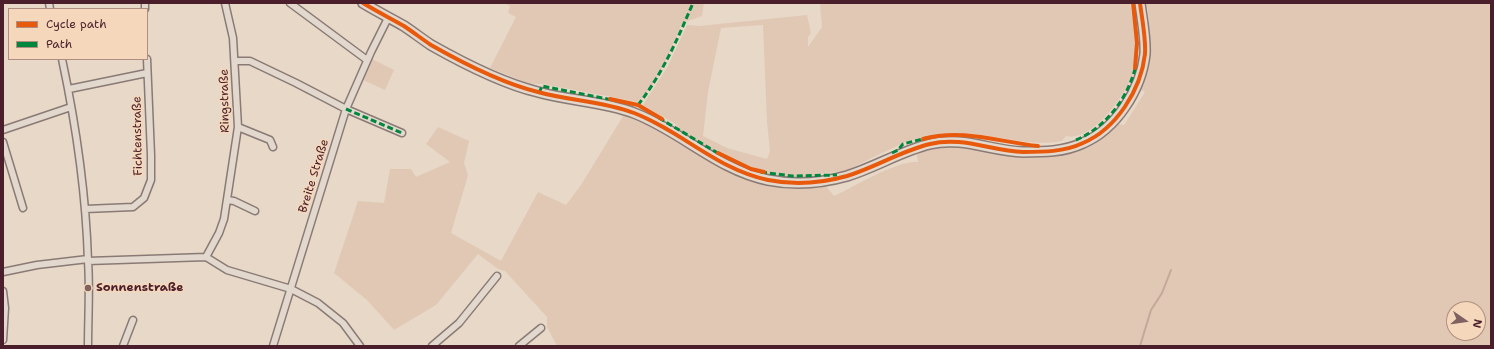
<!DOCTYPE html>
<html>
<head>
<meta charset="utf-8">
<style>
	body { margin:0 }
	#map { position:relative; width:1494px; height:349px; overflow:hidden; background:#e8d8c8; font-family:"Shantell Sans",sans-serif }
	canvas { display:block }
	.frame { position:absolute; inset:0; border:4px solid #4a1f2b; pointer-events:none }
	.legend { position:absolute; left:8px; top:8px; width:140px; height:52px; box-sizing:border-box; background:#f5d8bb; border:1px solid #b18e81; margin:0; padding:5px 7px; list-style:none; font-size:12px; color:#4a1f2b }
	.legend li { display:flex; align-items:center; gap:8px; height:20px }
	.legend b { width:20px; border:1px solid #b18e81 }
	.north { position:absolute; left:1446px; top:301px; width:40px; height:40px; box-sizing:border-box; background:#f5d8bb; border:1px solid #b18e81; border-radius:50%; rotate:103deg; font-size:11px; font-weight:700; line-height:16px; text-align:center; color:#4a1f2b }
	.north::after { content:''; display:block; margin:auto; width:14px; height:18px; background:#816062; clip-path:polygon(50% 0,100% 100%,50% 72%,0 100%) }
</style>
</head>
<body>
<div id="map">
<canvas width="1494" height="349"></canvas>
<div class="frame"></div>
<ul class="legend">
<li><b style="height:5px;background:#e8590c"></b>Cycle path</li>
<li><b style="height:5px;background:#00873e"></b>Path</li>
</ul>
<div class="north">N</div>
</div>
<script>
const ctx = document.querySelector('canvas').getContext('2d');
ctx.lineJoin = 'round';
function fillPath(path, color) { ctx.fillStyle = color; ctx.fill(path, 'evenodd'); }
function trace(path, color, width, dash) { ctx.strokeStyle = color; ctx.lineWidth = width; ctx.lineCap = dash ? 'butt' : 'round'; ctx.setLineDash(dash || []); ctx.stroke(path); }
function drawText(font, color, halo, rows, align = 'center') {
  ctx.font = font + ' "Shantell Sans",sans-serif'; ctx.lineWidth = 3; ctx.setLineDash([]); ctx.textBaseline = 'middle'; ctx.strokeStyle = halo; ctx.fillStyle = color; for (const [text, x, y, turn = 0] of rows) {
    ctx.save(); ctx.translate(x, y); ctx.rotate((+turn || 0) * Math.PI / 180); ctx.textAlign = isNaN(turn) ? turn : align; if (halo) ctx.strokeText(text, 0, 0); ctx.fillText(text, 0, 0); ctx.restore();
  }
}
const green = new Path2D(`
	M504 3H704L702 16 682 23 665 63 652 86 638 102 543 84H530L490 68 516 17 508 13 510 6Z
	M823 3H1130C1132 20 1139 51 1135 67 1130 90 1093 143 1066 136L1062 141C1031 147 1002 136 971 134 948 132 926 136 905 142L845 171 816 174 834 196C855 186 897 160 918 162L916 151C931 147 948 144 964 146 1005 150 1045 166 1085 148 1097 142 1107 132 1117 124L1124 125 1145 92 1140 89C1151 55 1151 38 1147 3H1491V346H557L547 327V317L505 271 498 269 478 254 436 305 394 330 367 300 334 273 358 201 384 203 390 169H411L416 177 450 162 426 144 438 127 469 141 464 163 468 175 451 233 501 261 538 192 566 205 581 185 625 113 670 136 677 125 643 105 668 66 687 25 699 26 807 15 811 33 808 37V47L822 27 820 5ZM763 25 767 122 770 151 767 159 727 148 703 136 708 92 721 28ZM1454 309H1478V333H1454Z
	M372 59 394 70 385 90 363 80Z`);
const stream = new Path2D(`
	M1140 346 1151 310 1162 293 1171 270`);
const street = new Path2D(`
	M49 3 50 9
	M145 3V9
	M290 3 367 60
	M62 59C76 125 86 194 88 261 90 289 88 318 88 346
	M235 61H250L296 83 346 109 402 133
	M69 89 147 73
	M238 127 270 140 273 147
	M3 130 71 107
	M3 142 23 208
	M227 200 234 201 255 211
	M85 209 133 207 144 198 151 180V155L147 59
	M206 257 219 233 224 219 238 127 233 38 225 3
	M88 261 206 257 227 270 291 289 318 303 343 323 360 346
	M3 272 37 265 88 259
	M3 291 5 308 3 340
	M123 346 133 320
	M273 346 346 109 371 52 388 18
	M432 346 459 323 497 276
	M519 346 541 328`);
const secondary = new Path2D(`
	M363 3C376 11 390 18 404 26 413 32 422 39 431 45 461 62 505 84 538 92 570 101 603 101 634 113 681 131 718 170 768 180 793 185 822 183 847 176 876 167 901 151 930 144 962 136 991 151 1023 152 1043 152 1064 152 1083 143 1116 129 1141 90 1145 54 1146 38 1142 19 1140 3`);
const quiet = new Path2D(`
	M539 93 542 86 613 100
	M638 105C663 73 677 40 693 3
	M346 109 402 133
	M659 118 721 155
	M1076 140C1107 127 1129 96 1136 65
	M892 153 898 150 903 144 926 138
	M761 172 792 176 837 175`);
const cycleway = new Path2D(`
	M363 3C376 11 390 18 404 26 413 32 422 39 431 45 461 62 505 84 538 92 570 101 603 101 634 113 681 131 718 170 768 180 793 185 822 183 847 176 876 167 901 151 930 144 962 136 991 151 1023 152 1043 152 1064 152 1083 143 1116 129 1141 90 1145 54 1146 38 1142 19 1140 3
	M1133 3 1137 43 1135 68
	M610 99 638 105 662 119
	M923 139C962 128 999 142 1038 146
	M718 153 751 169 764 172`);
const markers = [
	[88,288,4,"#816062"]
];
const streetNames = [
	["Ringstraße",225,101,-91],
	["Fichtenstraße",138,136,-91],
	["Breite Straße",314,176,-73]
];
const poiNames = [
	["Sonnenstraße",96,288]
];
fillPath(green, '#e0c8b4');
trace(stream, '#c5a89a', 2);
trace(street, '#897a75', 9);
trace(secondary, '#897a75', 12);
trace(street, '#e3d8cd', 6);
trace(secondary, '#e3d8cd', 9);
trace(quiet, '#00873e', 3, [6, 3]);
trace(cycleway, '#e8590c', 4);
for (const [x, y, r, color] of markers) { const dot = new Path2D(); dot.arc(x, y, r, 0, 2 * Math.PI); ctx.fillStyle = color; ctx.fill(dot); trace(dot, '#f5d8bb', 1.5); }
drawText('12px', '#4a1f2b', '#f5d8bb', streetNames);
drawText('bold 12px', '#4a1f2b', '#f5d8bb', poiNames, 'left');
</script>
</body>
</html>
